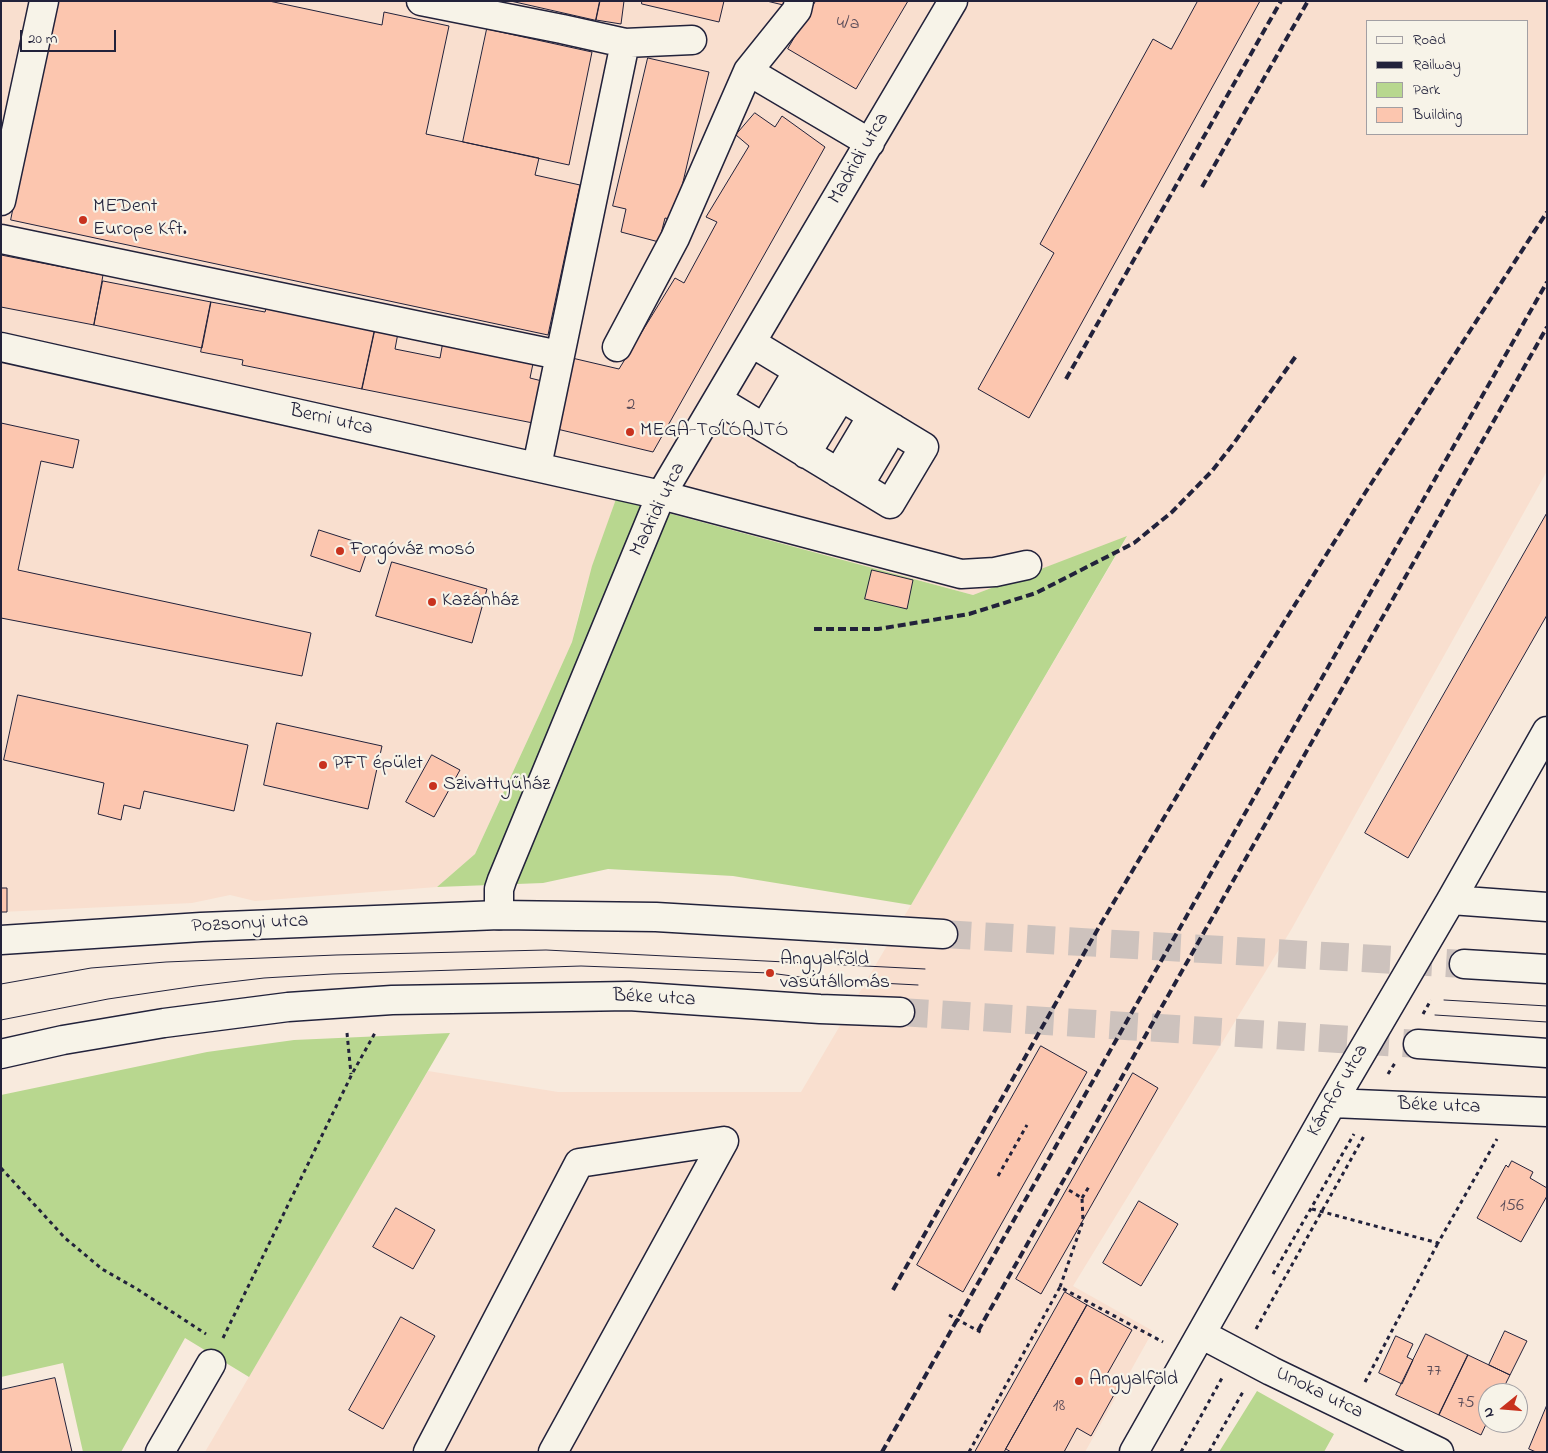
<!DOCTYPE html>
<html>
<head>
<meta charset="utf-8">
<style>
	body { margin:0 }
	#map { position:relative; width:1548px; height:1453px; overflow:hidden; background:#f8eadd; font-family:"Indie Flower",sans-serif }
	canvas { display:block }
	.frame { position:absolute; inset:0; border:2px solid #22223b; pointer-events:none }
	.legend { position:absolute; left:1366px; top:20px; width:162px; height:115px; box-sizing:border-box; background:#f7f3e8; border:1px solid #a29fa3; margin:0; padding:6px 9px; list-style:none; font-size:15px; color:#22223b }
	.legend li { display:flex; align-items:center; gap:10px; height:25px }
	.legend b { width:25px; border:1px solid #a29fa3 }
	.north { position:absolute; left:1478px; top:1383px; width:50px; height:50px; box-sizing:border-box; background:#f7f3e8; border:1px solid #a29fa3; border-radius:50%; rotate:253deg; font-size:14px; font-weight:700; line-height:20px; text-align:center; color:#22223b }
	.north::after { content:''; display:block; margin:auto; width:18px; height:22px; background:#c8321e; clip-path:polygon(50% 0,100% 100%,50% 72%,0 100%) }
	.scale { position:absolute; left:20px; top:30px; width:96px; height:22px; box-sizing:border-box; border:2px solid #22223b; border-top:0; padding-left:6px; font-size:15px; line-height:18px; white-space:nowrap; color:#22223b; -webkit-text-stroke:4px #f7f3e8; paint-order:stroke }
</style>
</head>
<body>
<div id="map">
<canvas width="1548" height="1453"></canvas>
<div class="frame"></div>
<ul class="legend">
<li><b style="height:6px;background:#f7f3e8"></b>Road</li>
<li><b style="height:6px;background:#22223b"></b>Railway</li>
<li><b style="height:14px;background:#b8d78f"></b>Park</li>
<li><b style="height:14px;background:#fcc6af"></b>Building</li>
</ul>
<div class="north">N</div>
<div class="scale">20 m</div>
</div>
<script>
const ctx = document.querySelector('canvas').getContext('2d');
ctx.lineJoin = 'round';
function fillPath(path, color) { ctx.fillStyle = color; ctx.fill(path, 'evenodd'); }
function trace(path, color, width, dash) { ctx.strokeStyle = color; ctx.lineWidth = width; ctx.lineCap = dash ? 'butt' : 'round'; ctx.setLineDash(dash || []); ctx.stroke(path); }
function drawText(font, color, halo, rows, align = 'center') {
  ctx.font = font + ' "Indie Flower",sans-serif'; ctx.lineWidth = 4.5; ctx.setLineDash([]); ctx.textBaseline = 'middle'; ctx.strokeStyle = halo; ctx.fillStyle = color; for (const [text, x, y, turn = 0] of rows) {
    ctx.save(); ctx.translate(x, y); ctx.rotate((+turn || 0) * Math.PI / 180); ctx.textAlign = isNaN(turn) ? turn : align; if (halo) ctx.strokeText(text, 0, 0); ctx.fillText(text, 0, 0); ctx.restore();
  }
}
const built = new Path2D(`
	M1 1H1547V471L1291 930 1073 1286 1153 1331 1085 1452H205L428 1071 558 1092H801L1127 537 973 595 616 499 583 597 572 642 541 711 475 854 437 887 255 901 230 895 192 903 1 912ZM1367 21H1527V134H1367Z`);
const green = new Path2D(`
	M616 499 973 595 1127 536 911 905 733 876 608 869 543 883 437 887 475 854 541 711 572 642 592 566Z
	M450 1033 249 1377 185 1338 121 1452H83L63 1363 1 1377V1095L207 1052 294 1040Z
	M1257 1391 1334 1434 1324 1452H1219Z`);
const building = new Path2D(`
	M56 1H269L382 25 384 12 449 26 426 134 539 158 535 175 580 185 548 335 11 220Z
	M511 1H600L596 20Z
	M600 1H624L621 24 596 20Z
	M642 1H724L719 22 642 4Z
	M767 1H786L785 5Z
	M816 1H908L856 89 788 49Z
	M1198 1H1260L1029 418 978 389 1054 253 1040 244 1153 39 1171 49Z
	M487 29 592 52 569 165 463 142Z
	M648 58 709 72 674 220 665 218 659 242 621 232 626 209 613 206Z
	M755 113 775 127 782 116 825 147 653 452 557 429 572 358 619 369 675 278 684 283 717 222 706 217 749 146 736 135Z
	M1 255 103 275 94 325 1 307Z
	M103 281 211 302 202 348 94 325Z
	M211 302 265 312 268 302 375 329 362 389 242 365 243 360 201 352Z
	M375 329 398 333 395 349 440 358 444 336 535 354 530 378 542 381 533 423 362 389Z
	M1 423 79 440 73 468 41 461 18 570 311 633 302 676 1 618Z
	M1547 513V615L1408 858 1365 833Z
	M319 530 369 546 360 572 311 556Z
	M392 562 487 589 472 643 376 616Z
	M872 570 913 580 907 609 865 599Z
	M18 695 248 745 234 811 144 791 140 809 124 805 121 820 98 814 104 783 4 760Z
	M277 723 382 746 368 809 264 785Z
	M432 755 460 770 434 817 406 802Z
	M1 888H7V912H1Z
	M1041 1046 1087 1072 963 1292 917 1265Z
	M1133 1073 1158 1088 1041 1294 1016 1279Z
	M1512 1161 1533 1172 1530 1178 1547 1188V1196L1521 1242 1477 1218 1506 1165 1508 1167Z
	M1139 1201 1178 1224 1141 1286 1103 1263Z
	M396 1208 435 1230 413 1269 373 1247Z
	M1065 1292 1087 1305 1004 1452H975Z
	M1087 1305 1132 1330 1106 1376 1120 1384 1091 1436 1077 1428 1064 1452H1011L1006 1449Z
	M401 1317 435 1336 383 1429 349 1410Z
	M1505 1331 1527 1341 1510 1375 1489 1365Z
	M1426 1334 1468 1355 1439 1415 1396 1395Z
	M1396 1336 1413 1344 1407 1357 1413 1360 1402 1384 1379 1373Z
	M1468 1355 1510 1375 1501 1393H1488V1420L1481 1435 1439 1415Z
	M55 1378 72 1452H1V1390Z
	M1547 1405V1452H1536L1529 1449Z`);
const majorTunnel = new Path2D(`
	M943 934 1464 964
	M900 1012 1418 1044`);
const path = new Path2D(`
	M1423 1014 1431 1000
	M347 1033 351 1074
	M1388 1074 1395 1063
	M1 1168 65 1238 102 1269 137 1289 206 1334
	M998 1176 1027 1125
	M1082 1198 1090 1185
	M1312 1209 1438 1243 1497 1139
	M1273 1274 1354 1134
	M1060 1287 1083 1221 1082 1198 1067 1189
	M949 1315 984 1334
	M1256 1329 1364 1136
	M223 1338 352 1074 376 1031
	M1365 1382 1438 1243
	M969 1452 1060 1287 1163 1342
	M1181 1452 1222 1378
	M1209 1452 1244 1390`);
const minor = new Path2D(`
	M421 1 562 29 625 43 692 40
	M748 71 870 143
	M1 201 44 1
	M1 239 559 355
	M1 347 661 495 961 574 995 572 1027 565
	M617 347 675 238 748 71 797 10 799 1
	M718 400 890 504 924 447 752 343
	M764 428 798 371
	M784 440 818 383
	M806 454 841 397
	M537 466 625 43
	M838 473 872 416
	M859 485 893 428
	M1451 900 1547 907
	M499 915V889L502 880 661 495 953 1
	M1332 1103 1547 1112
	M1201 1334 1271 1371 1439 1452
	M160 1452 211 1364
	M428 1452 579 1163 724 1141 553 1452
	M1134 1452 1332 1103 1451 900 1547 731`);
const major = new Path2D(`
	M1 940 201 927 499 915 656 917 943 934
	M1464 964 1547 969
	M1418 1044 1547 1053
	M1 1054 63 1040 164 1023 288 1007 392 1000 629 996 820 1009 900 1012`);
const tram = new Path2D(`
	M1 984 91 968 166 962 336 955 546 950 925 969
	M1444 1000 1547 1006
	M1435 1015 1547 1022
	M1 1020 108 999 196 986 264 978 332 974 581 966 770 973 822 980 918 985`);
const rail = new Path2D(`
	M1202 187 1308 1
	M1066 379 1281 1
	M814 629H878L969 614 1036 593 1134 543 1172 512 1212 471 1234 443 1296 356
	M893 1290 1099 927 1215 732 1365 493 1547 212
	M978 1331 1547 327
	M882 1452 1547 282`);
const markers = [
	[83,220,5,"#c8321e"],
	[630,432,5,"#c8321e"],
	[340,551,5,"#c8321e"],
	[432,602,5,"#c8321e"],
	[323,765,5,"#c8321e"],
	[433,786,5,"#c8321e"],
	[770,973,5,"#c8321e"],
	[1079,1381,5,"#c8321e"]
];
const numberNames = [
	["4/a",848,25],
	["2",631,406],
	["156",1512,1207],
	["77",1434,1372],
	["75",1466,1404],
	["18",1059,1407]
];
const streetNames = [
	["Madridi utca",860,159,-60],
	["Berni utca",331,421,13],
	["Madridi utca",659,510,-64],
	["Pozsonyi utca",250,925,-3],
	["Béke utca",654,999,3],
	["Kámfor utca",1339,1091,-60],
	["Béke utca",1439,1107,2],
	["Unoka utca",1319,1394,26]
];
const poiNames = [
	["MEDent",93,208],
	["Europe Kft.",93,231],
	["MEGA-TOLÓAJTÓ",640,432],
	["Forgóváz mosó",350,551],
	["Kazánház",442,602],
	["PFT épület",333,765],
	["Szivattyűház",443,786],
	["Angyalföld",780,961],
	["vasútállomás",780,984],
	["Angyalföld",1089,1381]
];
fillPath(built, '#f9dfcf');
fillPath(green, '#b8d78f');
fillPath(building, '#fcc6af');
trace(building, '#22223b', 1);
trace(majorTunnel, '#cdc2bd', 28, [28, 14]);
trace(minor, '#22223b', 31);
trace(major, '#22223b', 31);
trace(path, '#22223b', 3, [4, 4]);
trace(minor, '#f7f3e8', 28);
trace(major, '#f7f3e8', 28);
trace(tram, '#22223b', 1);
trace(rail, '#22223b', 4, [8, 4]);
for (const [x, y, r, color] of markers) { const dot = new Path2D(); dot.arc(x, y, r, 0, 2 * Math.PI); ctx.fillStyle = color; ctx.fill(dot); trace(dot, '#f7f3e8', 2); }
drawText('18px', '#584b58', null, numberNames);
drawText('20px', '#22223b', '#f7f3e8', streetNames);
drawText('20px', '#22223b', '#f7f3e8', poiNames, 'left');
</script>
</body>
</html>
